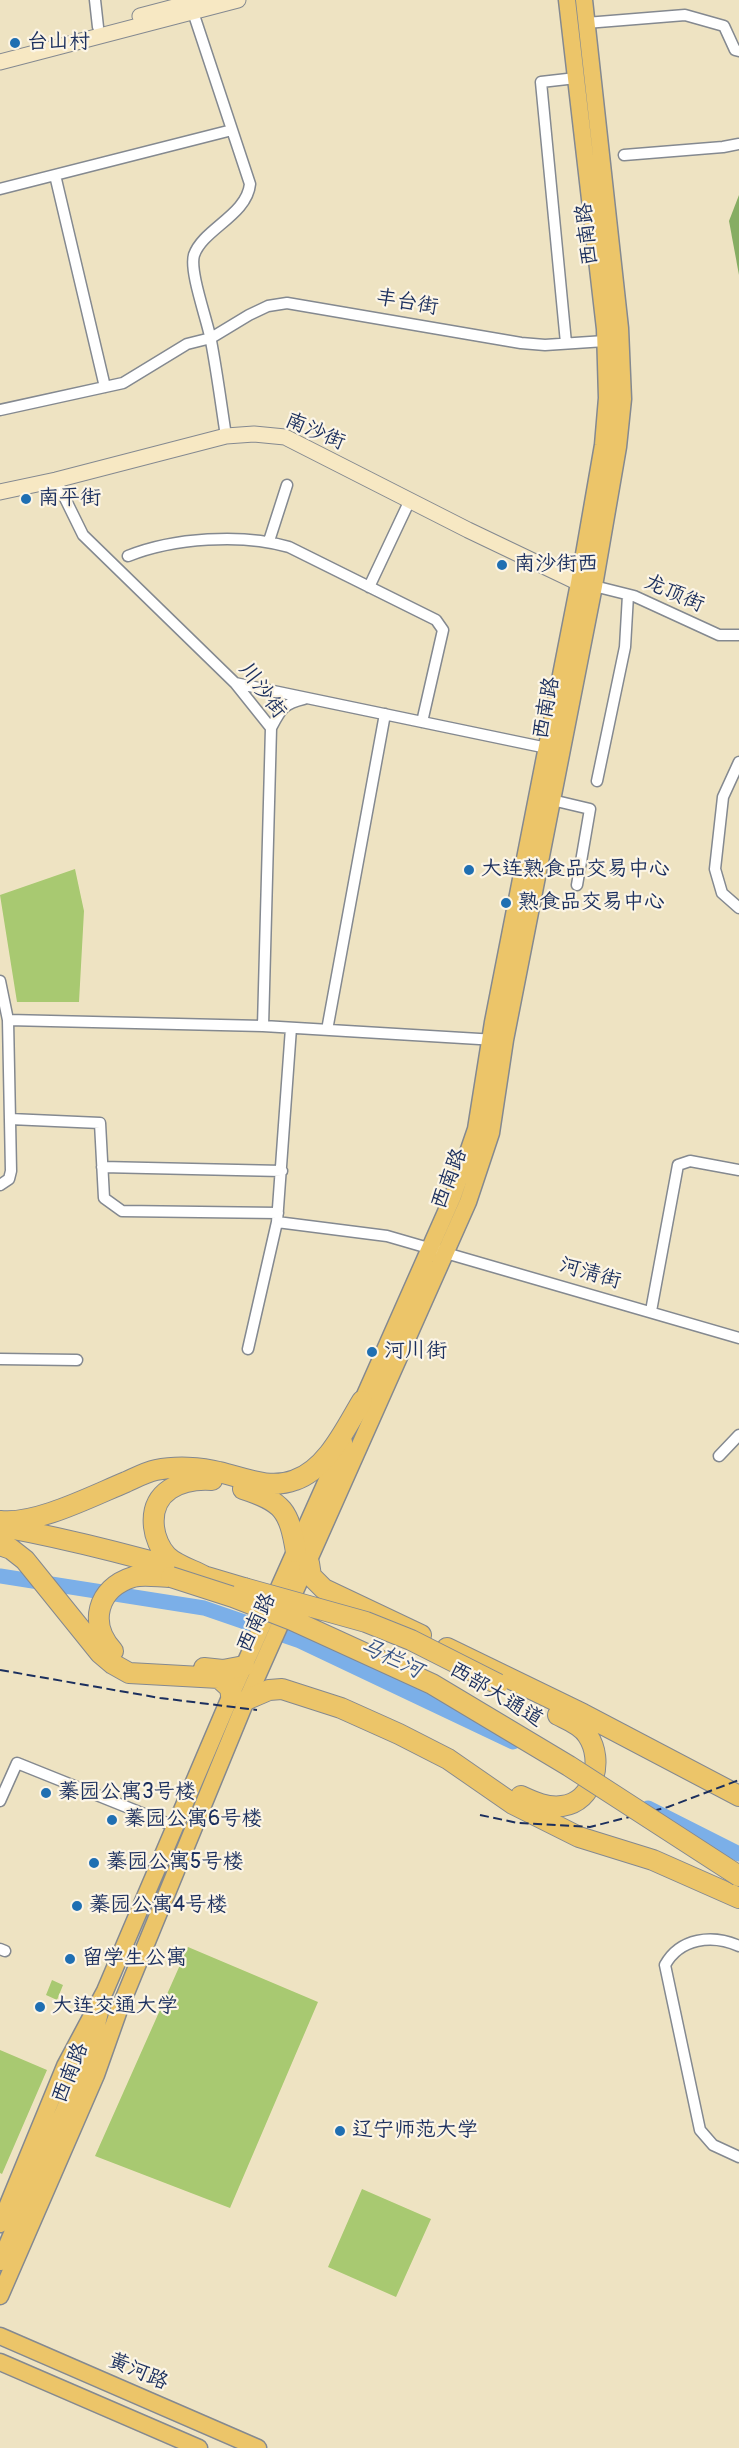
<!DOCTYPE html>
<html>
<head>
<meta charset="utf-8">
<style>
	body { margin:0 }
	canvas { display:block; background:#eee3c2 }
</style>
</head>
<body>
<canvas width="739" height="2448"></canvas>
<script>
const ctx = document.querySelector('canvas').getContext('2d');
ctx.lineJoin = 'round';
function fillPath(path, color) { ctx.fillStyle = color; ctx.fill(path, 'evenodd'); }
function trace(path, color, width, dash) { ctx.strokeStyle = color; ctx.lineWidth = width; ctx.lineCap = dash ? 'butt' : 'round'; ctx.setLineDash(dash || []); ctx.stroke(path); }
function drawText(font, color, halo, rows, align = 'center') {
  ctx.font = font + ' Pangolin,"LXGW WenKai TC",sans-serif'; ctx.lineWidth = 4.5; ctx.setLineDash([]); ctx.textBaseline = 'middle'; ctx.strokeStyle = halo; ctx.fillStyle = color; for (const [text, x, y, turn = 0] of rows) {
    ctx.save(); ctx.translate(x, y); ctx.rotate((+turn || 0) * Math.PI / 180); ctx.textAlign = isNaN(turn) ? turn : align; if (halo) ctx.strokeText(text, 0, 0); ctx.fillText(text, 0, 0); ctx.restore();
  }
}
const green = new Path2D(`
	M75 869 84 911 79 1002H17L0 895Z
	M188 1947 318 2002 230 2208 95 2156Z
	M52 1980 63 1985 57 2000 46 1995Z
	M0 2050 47 2070 2 2174 0 2173Z
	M362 2189 431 2219 396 2297 328 2267Z`);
const forest = new Path2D(`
	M739 195V275L729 221Z`);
const river = new Path2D(`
	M0 1576 204 1608 300 1641 513 1742
	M648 1808 739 1854`);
const street = new Path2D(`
	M95 0 98 27
	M191 6 250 184C247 215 203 229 194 255 189 272 208 322 211 341 217 372 221 404 226 436
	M586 23 685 15 724 26 735 50 739 51
	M624 155 723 147 739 144
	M55 175 105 387
	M0 189 232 130
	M566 343 541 82 576 78
	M0 410 123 383 187 344 211 338 249 315 268 306 287 303 521 343 545 345 605 341
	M56 480 83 535 235 683 271 728 263 1026
	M269 541 287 485
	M128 556C173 538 242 533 289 547L436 620 443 630 422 722
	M594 586 634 596 719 635H739
	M369 587 410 500
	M235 683 547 748
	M271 728C281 709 283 704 304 699
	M739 762 723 797 715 869 722 893 739 908
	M597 781 625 647 628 595
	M552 800 590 809 577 885
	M0 981 8 1020 11 1171 9 1179 0 1185
	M8 1020 263 1026 496 1040
	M327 1030 385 714
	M10 1119 100 1123 104 1198 122 1211 278 1213
	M102 1167 282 1171
	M277 1222 387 1236 739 1338
	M651 1311 678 1165 690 1161 739 1170
	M248 1349 277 1222 291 1028
	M0 1359 77 1360
	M719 1456 739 1435
	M0 1801 17 1763 174 1826
	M739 1946C712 1934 680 1938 665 1965L700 2130 713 2145 739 2157
	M0 1949 5 1951`);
const secondary = new Path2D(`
	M140 16 201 0
	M0 62 238 0
	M0 492 56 480 226 436 254 434 285 437 468 530 579 583 588 585`);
const primary = new Path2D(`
	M357 1413 453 1196 476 1129 493 1022 579 583 603 445 607 398 605 329 567 0
	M0 2224 65 2066 105 1991 231 1695 344 1442
	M0 2262 93 2042 100 2012
	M0 2296 96 2075 119 2010 243 1708 468 1202 491 1133 505 1040 594 586 618 447 623 399 620 328 584 0
	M0 2336 258 2448
	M0 2362 199 2448`);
const highway = new Path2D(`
	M243 1489C283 1502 289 1510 296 1552
	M0 1521C36 1525 92 1496 126 1482 135 1478 146 1472 156 1470 175 1466 201 1467 219 1472 245 1478 269 1490 295 1480 327 1469 345 1429 362 1401
	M3 1527C85 1542 165 1564 244 1588
	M0 1545 11 1549 25 1560 100 1653 113 1664 129 1673 219 1678 230 1688 231 1695
	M309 1563 311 1576 324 1589 421 1635
	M204 1576C193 1570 176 1565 167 1556 160 1549 155 1537 154 1527 150 1491 181 1478 212 1480
	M447 1648 583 1714 739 1796
	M113 1651C88 1624 97 1588 133 1577 144 1574 159 1577 171 1577
	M204 1668 223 1670 244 1666
	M248 1699 269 1690 282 1689 341 1708 399 1734 448 1759 513 1804 579 1837 653 1860 739 1898
	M521 1796C534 1802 547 1808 562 1806 594 1802 604 1760 588 1736 582 1725 568 1720 558 1715`);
const rail = new Path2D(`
	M0 1670 160 1698 257 1710
	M480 1815 518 1823 590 1827 668 1807 739 1780`);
const highwayBridge = new Path2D(`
	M171 1577 233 1597 292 1620 432 1684 569 1766 739 1876
	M244 1588 366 1622 411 1640 498 1684`);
const markers = [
	[15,43,6,"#1f6fb2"],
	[26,499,6,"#1f6fb2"],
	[502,565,6,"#1f6fb2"],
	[469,870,6,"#1f6fb2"],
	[506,903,6,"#1f6fb2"],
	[372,1352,6,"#1f6fb2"],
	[46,1793,6,"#1f6fb2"],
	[112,1820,6,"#1f6fb2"],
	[94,1863,6,"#1f6fb2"],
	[77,1906,6,"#1f6fb2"],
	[70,1959,6,"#1f6fb2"],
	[40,2007,6,"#1f6fb2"],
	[340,2131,6,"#1f6fb2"]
];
const poiNames = [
	["台山村",27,43],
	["南平街",38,499],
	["南沙街西",514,565],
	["大连熟食品交易中心",481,870],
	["熟食品交易中心",518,903],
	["河川街",384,1352],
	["蓁园公寓3号楼",58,1793],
	["蓁园公寓6号楼",124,1820],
	["蓁园公寓5号楼",106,1863],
	["蓁园公寓4号楼",89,1906],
	["留学生公寓",82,1959],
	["大连交通大学",52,2007],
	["辽宁师范大学",352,2131]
];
const streetNames = [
	["西南路",588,234,-96],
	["丰台街",407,303,10],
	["南沙街",315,432,23],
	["龙顶街",674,594,24],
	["川沙街",262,691,53],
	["西南路",547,708,-79],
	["西南路",450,1179,-69],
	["河清街",590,1274,16],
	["西南路",257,1623,-65],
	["西部大通道",496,1695,31],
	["西南路",71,2073,-68],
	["黄河路",138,2372,23]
];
const waterNames = [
	["马栏河",391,1659,25]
];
fillPath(green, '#a8c971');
fillPath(forest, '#86ad63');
trace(river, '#7bafe8', 15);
trace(street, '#848990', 13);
trace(secondary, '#848990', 17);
trace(primary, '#848990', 19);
trace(highway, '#848990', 22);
trace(street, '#fff', 10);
trace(secondary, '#f7e8c3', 15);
trace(primary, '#ecc569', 16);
trace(highway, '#ecc569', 20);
trace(rail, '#1b2f5e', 2, [9, 4.5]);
trace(highwayBridge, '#848990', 22, []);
trace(highwayBridge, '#ecc569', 20);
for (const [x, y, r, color] of markers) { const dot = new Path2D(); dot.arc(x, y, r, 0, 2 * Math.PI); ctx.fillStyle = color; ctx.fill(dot); trace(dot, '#fcf5e5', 2); }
drawText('21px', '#1b2f5e', '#fcf5e5', poiNames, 'left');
drawText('21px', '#1b2f5e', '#fcf5e5', streetNames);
drawText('italic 22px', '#385587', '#fcf5e5', waterNames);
</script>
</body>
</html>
